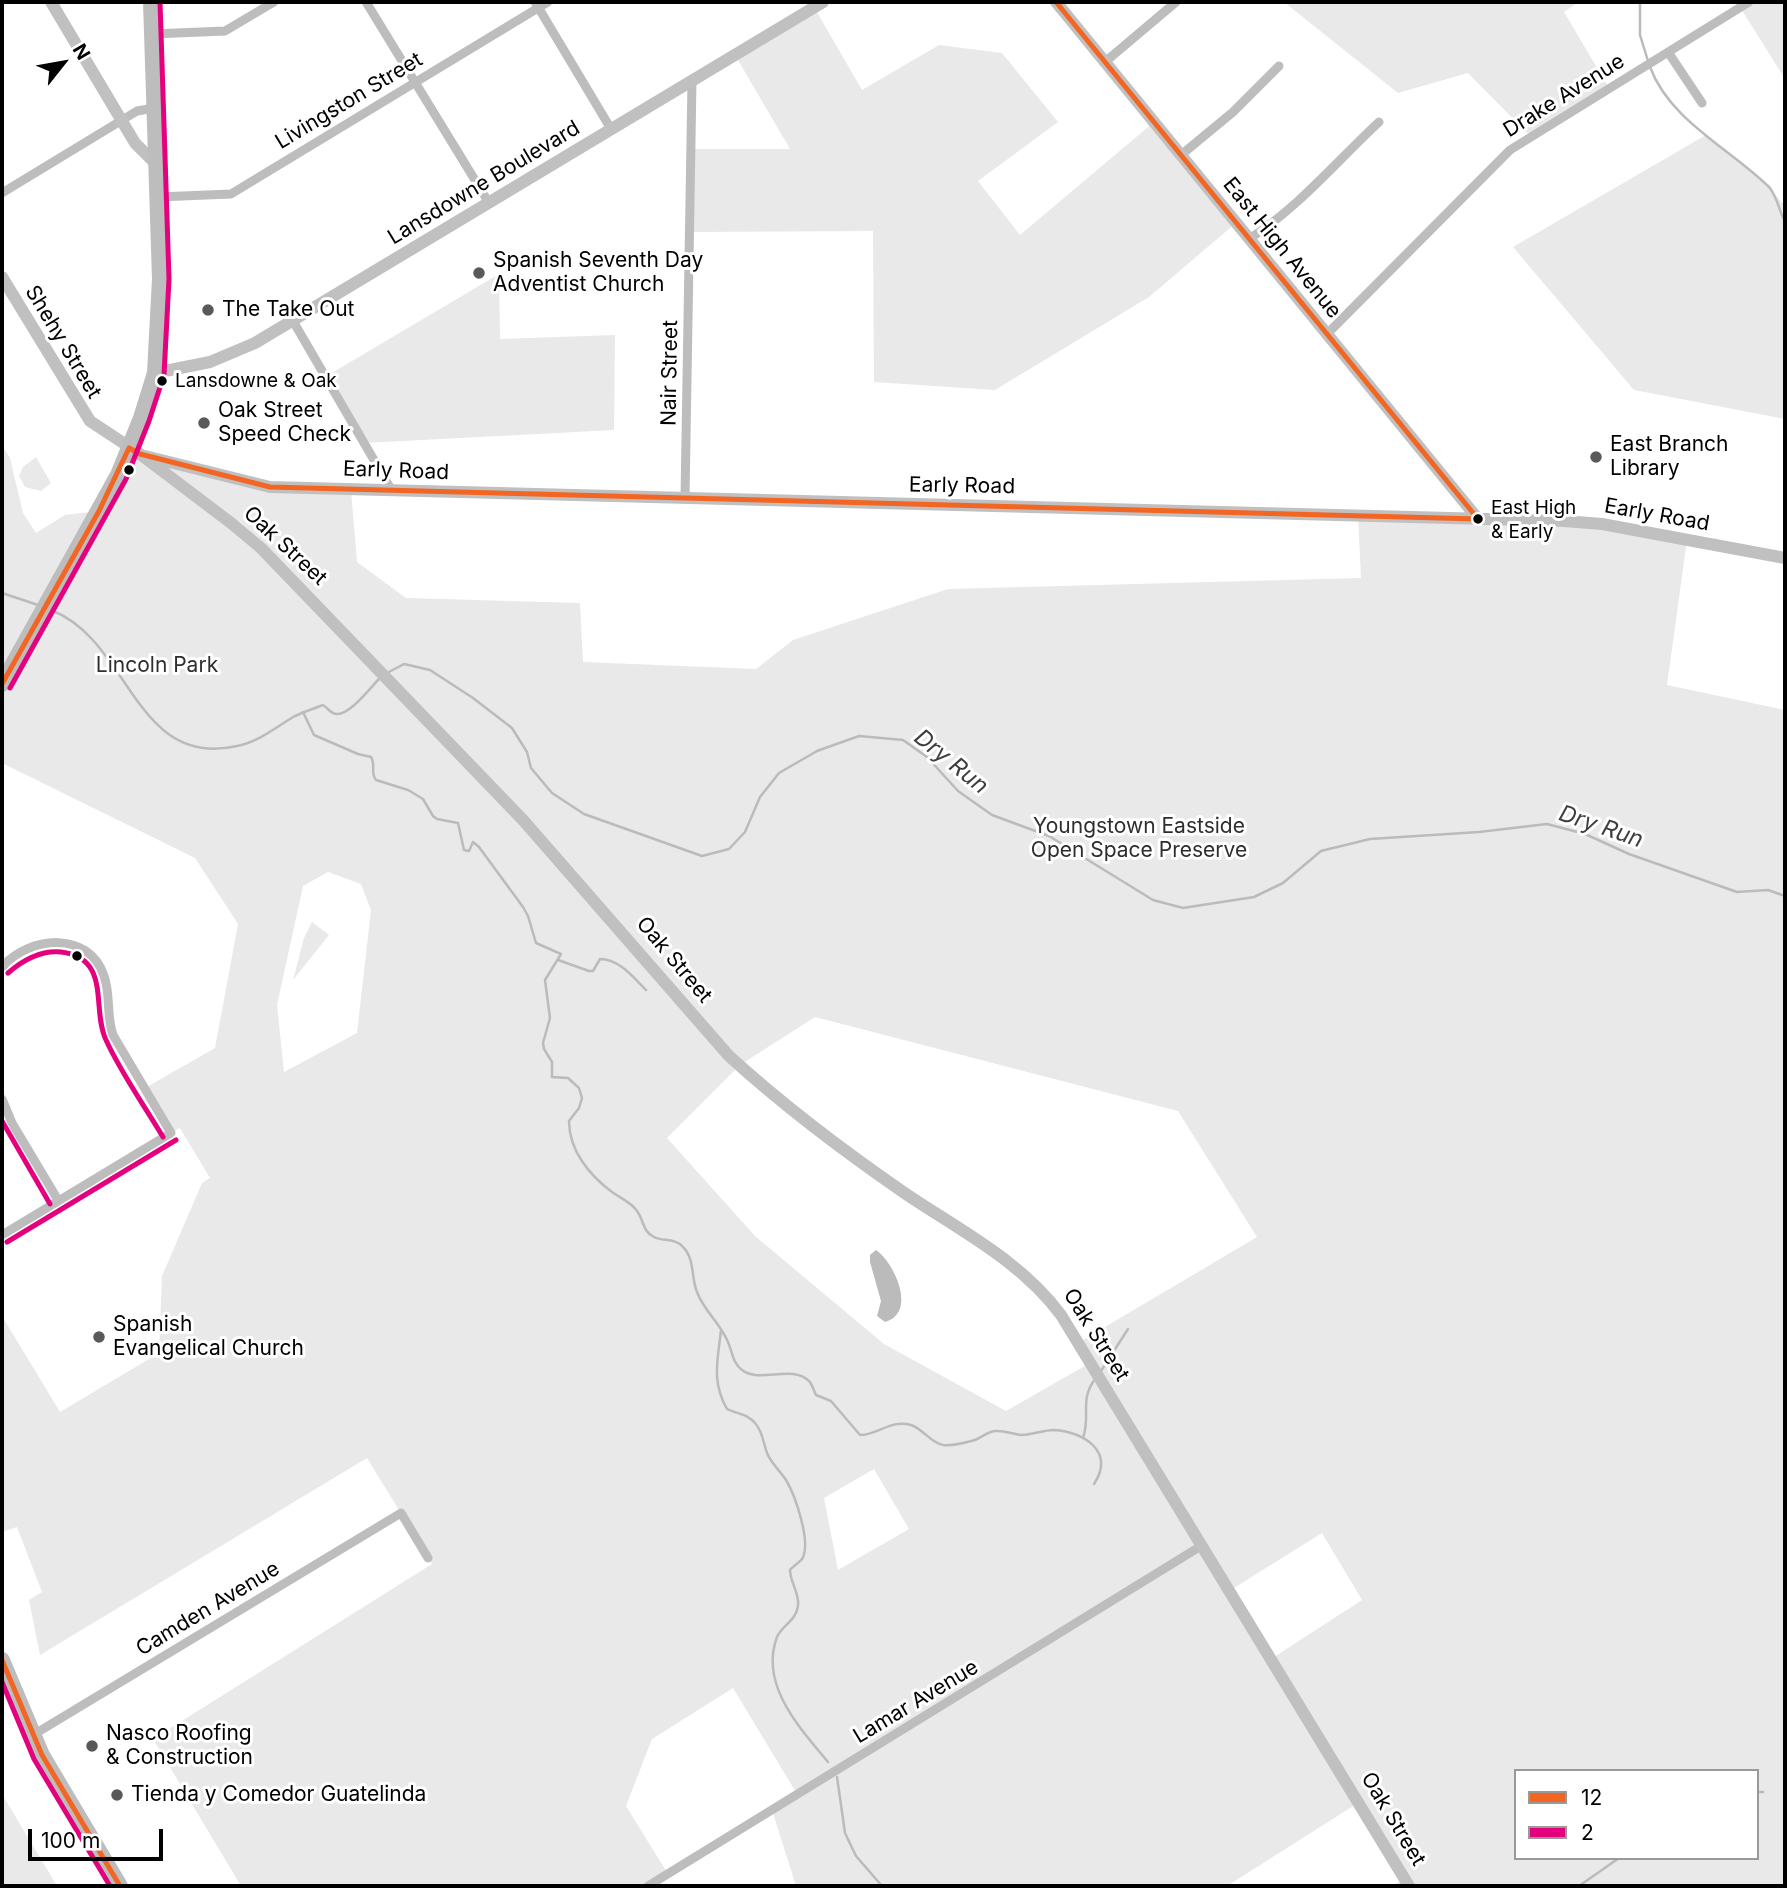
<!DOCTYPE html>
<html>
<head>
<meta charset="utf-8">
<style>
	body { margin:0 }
	#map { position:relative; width:1787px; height:1888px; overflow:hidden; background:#fff; font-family:Inter,sans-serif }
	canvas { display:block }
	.frame { position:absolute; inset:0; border:4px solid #000; pointer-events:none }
	.legend { position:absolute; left:1514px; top:1769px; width:245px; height:91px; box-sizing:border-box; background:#fff; border:2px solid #999; margin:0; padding:9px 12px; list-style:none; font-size:21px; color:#000 }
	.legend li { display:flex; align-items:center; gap:14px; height:35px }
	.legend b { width:35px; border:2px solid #999 }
	.north { position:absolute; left:28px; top:28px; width:70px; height:70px; -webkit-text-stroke:5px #fff; paint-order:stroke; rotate:59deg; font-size:19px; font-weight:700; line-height:28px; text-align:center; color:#000 }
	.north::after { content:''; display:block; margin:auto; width:24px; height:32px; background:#000; clip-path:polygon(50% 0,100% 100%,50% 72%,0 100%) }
	.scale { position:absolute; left:28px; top:1829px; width:135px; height:32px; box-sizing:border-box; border:4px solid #000; border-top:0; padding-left:9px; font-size:21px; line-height:24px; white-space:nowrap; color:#000; -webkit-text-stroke:5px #fff; paint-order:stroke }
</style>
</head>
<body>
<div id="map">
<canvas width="1787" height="1888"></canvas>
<div class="frame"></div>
<ul class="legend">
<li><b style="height:9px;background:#f26522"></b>12</li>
<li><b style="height:9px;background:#e5007d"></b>2</li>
</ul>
<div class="north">N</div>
<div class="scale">100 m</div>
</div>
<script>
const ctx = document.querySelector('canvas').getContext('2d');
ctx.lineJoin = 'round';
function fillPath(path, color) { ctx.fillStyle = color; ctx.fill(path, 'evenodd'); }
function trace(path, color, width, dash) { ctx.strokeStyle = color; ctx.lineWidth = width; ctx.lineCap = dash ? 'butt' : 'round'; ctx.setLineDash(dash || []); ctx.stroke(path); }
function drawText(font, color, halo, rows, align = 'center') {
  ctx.font = font + ' Inter,sans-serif'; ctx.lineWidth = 6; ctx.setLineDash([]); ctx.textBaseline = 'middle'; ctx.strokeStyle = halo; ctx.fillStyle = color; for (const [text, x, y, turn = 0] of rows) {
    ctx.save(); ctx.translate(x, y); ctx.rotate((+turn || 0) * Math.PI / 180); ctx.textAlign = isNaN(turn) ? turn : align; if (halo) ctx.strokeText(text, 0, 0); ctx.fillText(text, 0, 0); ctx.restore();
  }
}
const green = new Path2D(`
	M1284 2H1579L1564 12 1609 88 1530 136 1468 73 1398 93Z
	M1737 2H1785V79L1740 7Z
	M814 7 862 90 939 45 1002 53 1058 122 978 181 1020 235 1154 122 1236 223 1149 297 995 390 874 382 873 231 690 232 691 149H790L735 55Z
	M1706 135 1758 176 1785 206V419L1634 390 1513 247Z
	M499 274 500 339 615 335 614 430 364 443 325 377Z
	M2 445 10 458 23 513 36 533 65 515 99 511 129 448 252 484 351 490 357 562 406 598 580 603 583 662 756 669 793 640 948 589 1361 578 1358 516 1564 521 1687 540 1667 685 1785 710V1886H1392L1404 1879 1358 1803 1227 1886H796L772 1810 797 1794 733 1688 652 1739 626 1806 668 1874 648 1886H241L153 1739 432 1564 367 1458 40 1655 29 1600 42 1592 17 1527 2 1532V1316L60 1412 159 1353 162 1276 202 1183 210 1178 180 1128 171 1133 145 1088 215 1048 238 924 195 858 2 763ZM328 872 361 884 371 910 357 1033 284 1072 277 1005 303 886ZM815 1017 1178 1111 1257 1237 1078 1343 1090 1363 1006 1411 884 1344 755 1236 667 1138 740 1065ZM874 1469 909 1529 838 1570 824 1498ZM1322 1533 1362 1600 1271 1659 1229 1591ZM1516 1771H1757V1858H1516Z
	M36 457 51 483 41 491 25 487 19 476 23 467Z
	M312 922 329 935 293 980 304 938Z
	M2 1794 57 1886H2Z`);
const water = new Path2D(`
	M876 1250C894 1262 918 1313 885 1322L877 1316 881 1301 870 1262V1255Z`);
const stream = new Path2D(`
	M1640 2V35L1648 61
	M1650 67C1670 121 1731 149 1770 188 1778 199 1779 211 1785 222
	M2 593 38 605
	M51 610C131 641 134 769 237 746 258 742 275 728 293 717 303 712 313 709 323 705 328 708 330 713 336 714 349 716 370 688 379 679
	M387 673 404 664 430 670 473 698 512 728 527 752 531 768 552 793 584 814 702 856 729 849 745 832 760 797 779 773 817 751 859 736 903 740 927 757 958 791 992 815 1049 836 1153 900 1183 908 1254 897 1283 883 1321 851 1370 839 1479 832 1547 824 1585 834 1629 854 1737 892 1768 890 1785 896
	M303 712 314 735 358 754 371 757C376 765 370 773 376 780L408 790 423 799 433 816 437 819 458 823 464 850 469 851 473 842 479 847 523 907 528 916 536 943 561 954 545 980 550 1018 543 1043 544 1049 552 1062V1077L568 1078 579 1088 582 1098 579 1108 569 1121C569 1150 589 1175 612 1192 620 1198 631 1202 637 1211 644 1220 642 1231 654 1237 663 1242 674 1237 683 1247 695 1259 691 1278 697 1292 704 1311 720 1323 728 1342 732 1351 733 1364 742 1370 760 1384 792 1364 809 1381 812 1384 814 1391 816 1395L831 1401 860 1435C878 1435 891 1419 911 1425 923 1429 931 1443 943 1445 951 1446 968 1442 975 1440 982 1437 987 1432 995 1431 1004 1430 1012 1434 1021 1435 1032 1435 1043 1430 1054 1430 1085 1432 1115 1452 1094 1484
	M558 960 589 971H593L600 959C619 959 633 977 646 990
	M721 1330C718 1359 711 1381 727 1409 737 1414 748 1414 755 1423 763 1432 763 1442 767 1453 771 1463 780 1471 786 1480 795 1495 812 1543 802 1559 799 1563 793 1566 790 1570 790 1582 800 1594 798 1606 796 1621 782 1625 777 1637 759 1685 800 1728 828 1762
	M1101 1371 1128 1329
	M1083 1438C1091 1415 1079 1401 1095 1379
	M837 1777 845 1833 856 1856 882 1886
	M1757 1792H1763
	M1579 1886 1619 1858`);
const street = new Path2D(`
	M366 2 489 203
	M535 2 611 129
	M152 34 225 31 274 2
	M1668 52 1702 103
	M1105 62 1176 2
	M1181 155 1233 112 1279 66
	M2 193 137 111 154 108
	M158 197 231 194 548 2
	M1249 239C1299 207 1336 162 1379 122
	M293 321 392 491
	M1327 334 1510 150 1749 2
	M685 498 692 81
	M2 967C29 936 89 930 104 976 111 995 106 1015 113 1035L171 1133 2 1235
	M2 1099 12 1123 58 1200
	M33 1735 401 1513 428 1558
	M648 1886 1201 1546`);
const secondary = new Path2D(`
	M51 2 135 143 155 163
	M1056 2 1478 519
	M2 277 90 421 140 454 231 523 261 548 523 820 729 1056C784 1106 845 1152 906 1194 961 1231 1021 1261 1061 1315L1409 1886
	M155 373 210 362 255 343 823 2
	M145 456 270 487 1564 521 1602 524 1785 558`);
const highway = new Path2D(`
	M2 684 118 475 141 418 155 373 160 279 151 2
	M2 1660 42 1755 120 1886`);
const bus1 = new Path2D(`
	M1056 2 1478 519
	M129 448 140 454 270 487 1478 519
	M2 684 99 511 129 448
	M2 1660 42 1755 120 1886`);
const bus2 = new Path2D(`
	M10 688 126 479 149 421 164 375 169 279 160 2
	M8 973C23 960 40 950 61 952 112 958 91 1009 106 1040 121 1073 144 1105 163 1137
	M2 1121 50 1204
	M7 1242 176 1140
	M2 1682 34 1759 110 1886`);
const markers = [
	[479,273,7,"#595959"],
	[208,310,7,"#595959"],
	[162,381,6,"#000"],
	[204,423,7,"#595959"],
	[1596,457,7,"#595959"],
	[129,470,6,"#000"],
	[1478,519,6,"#000"],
	[77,956,6,"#000"],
	[99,1337,7,"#595959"],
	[92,1746,7,"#595959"],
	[117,1795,7,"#595959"]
];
const busNames = [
	["Lansdowne & Oak",175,381],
	["East High",1491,508],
	["& Early",1491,532]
];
const streetNames = [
	["Drake Avenue",1564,96,-32],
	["Livingston Street",349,101,-31],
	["Lansdowne Boulevard",484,183,-31],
	["East High Avenue",1282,248,51],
	["Shehy Street",63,342,59],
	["Nair Street",670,373,-89],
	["Early Road",396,471,2],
	["Early Road",962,486,1],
	["Early Road",1657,515,10],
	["Oak Street",285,546,43],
	["Oak Street",674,960,50],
	["Oak Street",1096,1335,58],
	["Camden Avenue",208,1609,-31],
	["Lamar Avenue",916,1702,-31],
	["Oak Street",1393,1819,59]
];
const poiNames = [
	["Spanish Seventh Day",493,261],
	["Adventist Church",493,285],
	["The Take Out",222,310],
	["Oak Street",218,411],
	["Speed Check",218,435],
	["East Branch",1610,445],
	["Library",1610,469],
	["Spanish",113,1325],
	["Evangelical Church",113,1349],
	["Nasco Roofing",106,1734],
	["& Construction",106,1758],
	["Tienda y Comedor Guatelinda",131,1795]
];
const parkNames = [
	["Lincoln Park",157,666],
	["Youngstown Eastside",1139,827],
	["Open Space Preserve",1139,851]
];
const waterNames = [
	["Dry Run",951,762,39],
	["Dry Run",1601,827,19]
];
fillPath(green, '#e9e9e9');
fillPath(water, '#bbb');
trace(stream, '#bbb', 2.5);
trace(street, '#bdbdbd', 9);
trace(secondary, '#c0c0c0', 12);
trace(highway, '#bdbdbd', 16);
trace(bus1, '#f26522', 5);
trace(bus2, '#e5007d', 5);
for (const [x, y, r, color] of markers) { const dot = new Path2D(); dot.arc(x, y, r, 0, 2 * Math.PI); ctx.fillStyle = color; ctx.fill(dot); trace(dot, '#fff', 2.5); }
drawText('19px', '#000', '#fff', busNames, 'left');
drawText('21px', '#000', '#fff', streetNames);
drawText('21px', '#000', '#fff', poiNames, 'left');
drawText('21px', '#2e2e2e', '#fff', parkNames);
drawText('italic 23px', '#3f3f3f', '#fff', waterNames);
</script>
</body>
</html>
